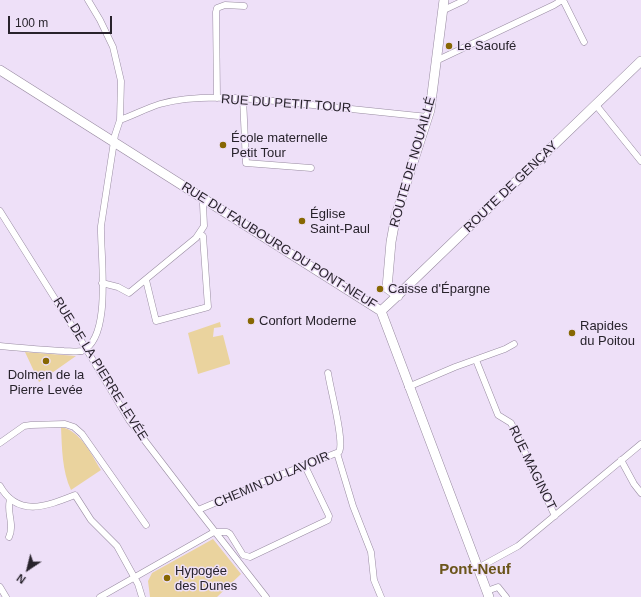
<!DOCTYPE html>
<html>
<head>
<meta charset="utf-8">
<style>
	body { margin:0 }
	#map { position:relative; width:641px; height:597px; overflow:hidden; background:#eee0f8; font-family:Arial,sans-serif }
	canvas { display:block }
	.north { position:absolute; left:8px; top:549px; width:40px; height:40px; -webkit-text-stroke:3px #eee0f8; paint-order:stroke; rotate:215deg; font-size:11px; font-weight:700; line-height:16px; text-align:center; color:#28232c }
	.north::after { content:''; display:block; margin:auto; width:14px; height:18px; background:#28232c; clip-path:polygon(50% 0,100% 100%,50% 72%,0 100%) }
	.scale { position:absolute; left:8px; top:16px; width:104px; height:18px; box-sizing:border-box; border:2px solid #28232c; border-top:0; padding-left:5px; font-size:12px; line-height:14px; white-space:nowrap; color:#28232c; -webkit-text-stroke:3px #eee0f8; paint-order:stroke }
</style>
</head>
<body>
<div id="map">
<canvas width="641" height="597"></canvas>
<div class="north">N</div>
<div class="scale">100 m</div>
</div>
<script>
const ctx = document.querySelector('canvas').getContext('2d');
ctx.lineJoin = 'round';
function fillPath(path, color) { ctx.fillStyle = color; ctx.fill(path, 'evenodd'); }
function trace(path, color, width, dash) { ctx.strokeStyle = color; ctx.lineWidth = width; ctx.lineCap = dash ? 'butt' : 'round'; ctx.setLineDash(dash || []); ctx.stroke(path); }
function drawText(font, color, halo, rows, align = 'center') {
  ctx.font = font + ' Arial,sans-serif'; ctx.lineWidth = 3; ctx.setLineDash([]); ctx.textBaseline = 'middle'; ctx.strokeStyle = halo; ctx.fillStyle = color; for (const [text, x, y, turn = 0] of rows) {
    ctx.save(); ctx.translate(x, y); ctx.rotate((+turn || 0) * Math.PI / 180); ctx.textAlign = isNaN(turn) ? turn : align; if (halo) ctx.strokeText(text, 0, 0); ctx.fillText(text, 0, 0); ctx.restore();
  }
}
const green = new Path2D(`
	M220 322 221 327 214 328 213 337 223 335 230 362V364L198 374 188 333Z
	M25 352 76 356 39 382Z
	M61 427C81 431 91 454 101 470L71 490C62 471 62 448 61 427Z
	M213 539 241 574 217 597H150L148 581 152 573Z`);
const street = new Path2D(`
	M563 0 584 42
	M443 9H446L465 0
	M437 59H440L554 5 562 0
	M217 98 216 12 217 8 225 5 244 6
	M243 98 246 163 311 168
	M596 105 641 161
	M120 120C134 115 147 108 160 104 191 95 234 97 265 100L428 117
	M0 211 79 337 129 420 198 510 266 597
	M146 280 156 321 208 307 203 236 199 234
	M102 283 118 287 129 293 196 238 204 226 203 204 206 199
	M0 346C21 348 43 350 64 351 69 351 78 352 82 351 113 338 100 254 101 226L115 135 120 120 121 81 113 47 100 20 88 0
	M476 360 498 415 511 423 555 516
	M408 387 455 367 505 349 514 344
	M0 443 24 426 31 425 65 424 74 427 82 434 146 525
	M337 453 353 506 371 552 374 580 381 597
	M621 460 634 484 641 493
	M0 486C18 518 47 506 75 495L91 520 117 546 138 584 142 597
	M198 510 248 489 262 482 339 452C345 442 330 388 328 373
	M9 537C15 524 6 512 10 500
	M478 568 518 546 529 537 641 444
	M0 587 6 597
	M487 591 498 587 506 597
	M100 597 214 532H227L230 534 243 555 250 557 328 520 329 516 305 466`);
const secondary = new Path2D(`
	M0 70 381 311 489 597
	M398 296 387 288 391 242 396 215 430 110 444 0
	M381 311 396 297 641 61`);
const markers = [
	[449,46,4,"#876703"],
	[223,145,4,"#876703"],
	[302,221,4,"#876703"],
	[380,289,4,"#876703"],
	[251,321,4,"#876703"],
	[572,333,4,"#876703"],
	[46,361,4,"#876703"],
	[167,578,4,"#876703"]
];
const poiNames = [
	["Le Saoufé",457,46],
	["École maternelle",231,138],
	["Petit Tour",231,153],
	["Église",310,214],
	["Saint-Paul",310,229],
	["Caisse d'Épargne",388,289],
	["Confort Moderne",259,321],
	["Rapides",580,326],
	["du Poitou",580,341],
	["Dolmen de la",46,375,"center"],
	["Pierre Levée",46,390,"center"],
	["Hypogée",175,571],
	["des Dunes",175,586]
];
const streetNames = [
	["RUE DU PETIT TOUR",286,104,4],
	["ROUTE DE NOUAILLÉ",413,162,-74],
	["ROUTE DE GENÇAY",511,187,-44],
	["RUE DU FAUBOURG DU PONT-NEUF",279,246,32],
	["RUE DE LA PIERRE LEVÉE",100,369,58],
	["RUE MAGINOT",532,468,64],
	["CHEMIN DU LAVOIR",272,480,-23]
];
const quarterNames = [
	["Pont-Neuf",475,570]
];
fillPath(green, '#ead39e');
trace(street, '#988ba1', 7);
trace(secondary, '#988ba1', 10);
trace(street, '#fff', 6);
trace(secondary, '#fff', 9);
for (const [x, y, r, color] of markers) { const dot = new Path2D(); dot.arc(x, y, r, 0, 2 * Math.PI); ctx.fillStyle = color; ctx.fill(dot); trace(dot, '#eee0f8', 1.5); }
drawText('13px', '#28232c', '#eee0f8', poiNames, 'left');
drawText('13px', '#28232c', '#eee0f8', streetNames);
drawText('bold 15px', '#6b551b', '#eee0f8', quarterNames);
</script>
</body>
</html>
